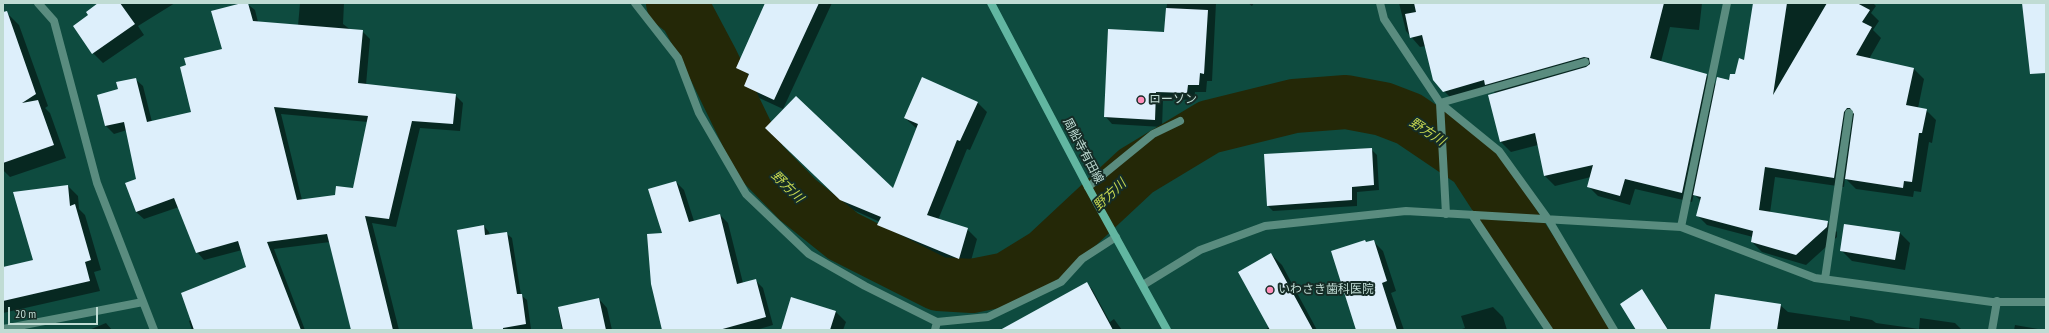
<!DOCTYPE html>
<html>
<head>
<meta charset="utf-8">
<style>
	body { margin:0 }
	#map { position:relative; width:2049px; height:333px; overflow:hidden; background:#0e4b3f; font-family:"PT Sans Narrow",sans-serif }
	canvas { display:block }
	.frame { position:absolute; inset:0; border:4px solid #c0dcd4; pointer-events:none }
	.scale { position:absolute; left:8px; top:307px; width:90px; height:18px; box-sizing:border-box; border:2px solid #c0dcd4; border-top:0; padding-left:5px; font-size:12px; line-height:14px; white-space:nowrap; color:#c0dcd4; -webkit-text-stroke:3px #152c26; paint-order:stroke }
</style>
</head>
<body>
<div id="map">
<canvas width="2049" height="333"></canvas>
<div class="frame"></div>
<div class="scale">20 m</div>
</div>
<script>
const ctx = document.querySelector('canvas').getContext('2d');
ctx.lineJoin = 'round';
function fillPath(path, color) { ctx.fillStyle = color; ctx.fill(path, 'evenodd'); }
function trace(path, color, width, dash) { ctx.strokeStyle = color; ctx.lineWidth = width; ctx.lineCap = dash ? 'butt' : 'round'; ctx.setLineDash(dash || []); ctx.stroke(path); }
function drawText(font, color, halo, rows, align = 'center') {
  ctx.font = font + ' "PT Sans Narrow","Noto Sans JP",sans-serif'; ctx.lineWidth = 4; ctx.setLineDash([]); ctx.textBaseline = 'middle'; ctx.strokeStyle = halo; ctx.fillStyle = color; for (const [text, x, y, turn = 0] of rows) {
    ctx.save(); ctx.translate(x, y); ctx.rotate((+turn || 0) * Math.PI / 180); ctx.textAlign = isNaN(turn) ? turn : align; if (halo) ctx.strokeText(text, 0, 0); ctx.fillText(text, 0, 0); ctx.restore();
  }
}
const shadow = new Path2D(`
	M100 3H175L138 26 144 35 103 63 93 53 75 26 90 16Z
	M246 3 255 10 258 22 298 26 300 3H344L343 24 351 30 362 31 370 39 366 85 455 95 463 103 460 131 420 128 396 227 372 223 399 330H352L330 242 274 249 305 330H192L189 321 248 267 242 250 204 260 197 252 179 207 144 219 136 212 137 179 127 130 114 134 106 126 99 96 119 90 135 79 143 86 152 122 192 113ZM281 114 368 122 353 190 336 196 302 200Z
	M767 3H832L783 109 755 96 745 86 749 78 737 68Z
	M1167 3H1216L1212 81H1207L1206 92H1195L1194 100 1163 99 1162 127 1112 124 1105 116 1165 33Z
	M1248 3H1254L1252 6Z
	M1399 3H1702L1699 30 1670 27 1661 62 1706 75 1717 85 1729 81 1736 76 1745 61 1754 3H1873L1876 6 1871 13 1879 21 1873 30 1881 38 1869 59 1914 69 1924 79 1918 108 1926 110 1936 120 1932 143 1929 142 1921 192 1914 191 1913 197 1856 189 1845 178 1844 187 1775 177 1770 213 1827 222 1837 232V237L1806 265 1762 252 1752 242 1753 237 1707 225 1697 215 1701 201 1694 194 1692 202 1635 189 1630 205 1598 196 1588 186 1591 177 1555 186 1545 176 1538 145 1511 152 1501 142 1496 94 1492 90 1454 101 1444 91 1426 46 1420 47 1406 31Z
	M6 12 19 25 48 106 45 108 50 113 66 158 10 177 3 170V13Z
	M977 102 987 112 970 150 967 149 938 220 967 229 977 239 969 268 888 235 879 225 880 222 851 209 776 138 893 189 917 129 905 118Z
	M1372 150 1377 155 1379 190 1357 192V206L1273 211 1268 206Z
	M676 182 684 190 694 221 720 215 728 223 743 283 755 280 763 288 773 325 756 330H663V234Z
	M68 186 78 196 79 209 85 215 101 270 94 272 100 291 3 313V268L34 260Z
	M1845 225 1900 233 1910 243 1905 270 1852 261 1842 251Z
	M484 226 489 232 490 236 506 233 512 238 521 295 527 300 531 329 474 330Z
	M1365 241 1367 243 1373 241 1383 251 1396 291 1391 293 1404 330H1357Z
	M1271 254 1282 265 1317 330H1265L1269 327Z
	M1087 284 1092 289 1110 322 1114 319 1122 330H1002Z
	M1642 291 1665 324 1657 330H1638Z
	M792 298 836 312 846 322 843 330H787Z
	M599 299 607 308 612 330H562L558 308Z
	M1780 305 1788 312 1850 321V316L1872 320 1876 323 1919 329 1920 318 1955 323 1962 330H1711Z
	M1493 307 1503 317 1507 330H1459L1465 328 1461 316Z
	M106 323 112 330H89Z
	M2015 325 2038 329 2039 330H2014Z`);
const river = new Path2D(`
	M673 3 686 13 712 62 760 161 798 200 843 236 938 284 972 286 1007 279 1046 255 1136 171 1209 127 1294 106 1346 102 1383 109 1409 119 1474 163 1582 330`);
const building = new Path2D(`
	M98 3H120L135 24 92 54 73 26 88 15 86 12Z
	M242 3H248L253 21 363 30 358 83 456 94 453 124 412 121 389 219 365 216 393 330H351L327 234 267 242 301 330H194L181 293 246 267 238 241 196 253 174 198 136 212 125 183 136 179 124 122 105 126 97 95 118 89 116 82 136 78 147 122 191 112 180 67 186 65 184 58 222 49 211 11ZM274 107 368 116 353 188 336 186 335 195 297 200Z
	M765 3H819L774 100 744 86 749 74 736 68Z
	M1414 3H1664L1650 58 1707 74 1682 193 1625 179 1620 196 1587 187 1593 165 1544 176 1535 133 1500 142 1488 95 1586 67 1590 64 1589 58 1584 57 1485 85 1484 80 1443 92 1433 80 1422 35 1410 38 1405 14 1416 12Z
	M1753 3H1787L1773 95 1827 3H1857L1870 10 1862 22 1872 27 1856 55 1914 68 1906 105 1927 109 1922 133H1919L1912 182 1904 181 1903 188 1845 179 1854 114 1850 108H1847L1844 112 1834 178 1765 167 1759 210 1828 221 1827 227 1796 255 1751 242 1753 231 1696 216 1701 197 1693 195 1717 77 1729 80 1730 74H1735L1739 58 1744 60Z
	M2022 3H2046V73L2030 74Z
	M1166 8 1208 10 1204 74 1200 73 1199 85H1188L1187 93 1156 92 1155 120 1104 117 1108 29 1164 32Z
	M7 11 36 94 22 103 38 100 54 145 3 163V12Z
	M922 77 978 102 960 141 957 140 927 215 968 228 959 259 877 225 881 217 840 200 765 128 796 96 893 188 918 124 904 118Z
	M1372 148 1374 185 1352 187V200L1267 206 1264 154Z
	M676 181 689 222 720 214 737 284 756 279 766 317 719 330H662L651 284 647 234 662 233 648 189Z
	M68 185 70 206 75 204 91 260 85 262 90 281 3 301V267L33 260 13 192Z
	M1844 224 1900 232 1895 260 1840 251Z
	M484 225 485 235 507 232 517 294H522L526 324 503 328V330H473L457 230Z
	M1365 240 1366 242 1374 240 1387 281 1382 283 1397 330H1356L1331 251Z
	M1271 253 1313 330H1270L1238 272Z
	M1087 282 1113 330H1000Z
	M1642 289 1668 330H1636L1620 304Z
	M1715 294 1781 304 1777 330H1710Z
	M791 297 836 311 830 330H781Z
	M599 298 606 330H563L558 307Z`);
const minor = new Path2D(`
	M38 3 54 21 97 183 154 330
	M635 3 678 58 699 113 746 194 809 254 865 286 937 322 988 317 1061 282 1082 259 1116 237
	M1380 3 1384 19 1440 103 1499 151 1548 219 1614 330
	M1440 103 1585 62
	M1440 103 1446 214
	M1088 187 1153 134 1180 121
	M1472 215 1549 330
	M1681 227 1727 3
	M1825 279 1849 113
	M1143 285 1200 250 1265 226 1406 211 1681 227 1815 278 1992 302H2046
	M3 329 143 302
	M935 330 937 322
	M1992 330 1997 301`);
const secondary = new Path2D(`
	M991 3 1088 187 1167 330`);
const markers = [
	[1141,100,4,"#ff8eba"],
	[1270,290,4,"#ff8eba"]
];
const poiNames = [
	["ローソン",1149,100],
	["いわさき歯科医院",1278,290]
];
const streetNames = [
	["周船寺有田線",1083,151,62]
];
const waterNames = [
	["野方川",1427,132,33],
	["野方川",787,187,44],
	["野方川",1110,195,-43]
];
fillPath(shadow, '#0007');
trace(river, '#242807', 54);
fillPath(building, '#ddeffb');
trace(minor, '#5a8c7f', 8);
trace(secondary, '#62b6a1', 8);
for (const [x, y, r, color] of markers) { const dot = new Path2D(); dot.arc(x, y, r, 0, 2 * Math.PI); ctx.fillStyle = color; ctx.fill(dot); trace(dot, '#152c26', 1.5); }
drawText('12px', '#c0dcd4', '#152c26', poiNames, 'left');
drawText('12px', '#c0dcd4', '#152c26', streetNames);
drawText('italic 13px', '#c6d750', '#152c26', waterNames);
</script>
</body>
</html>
